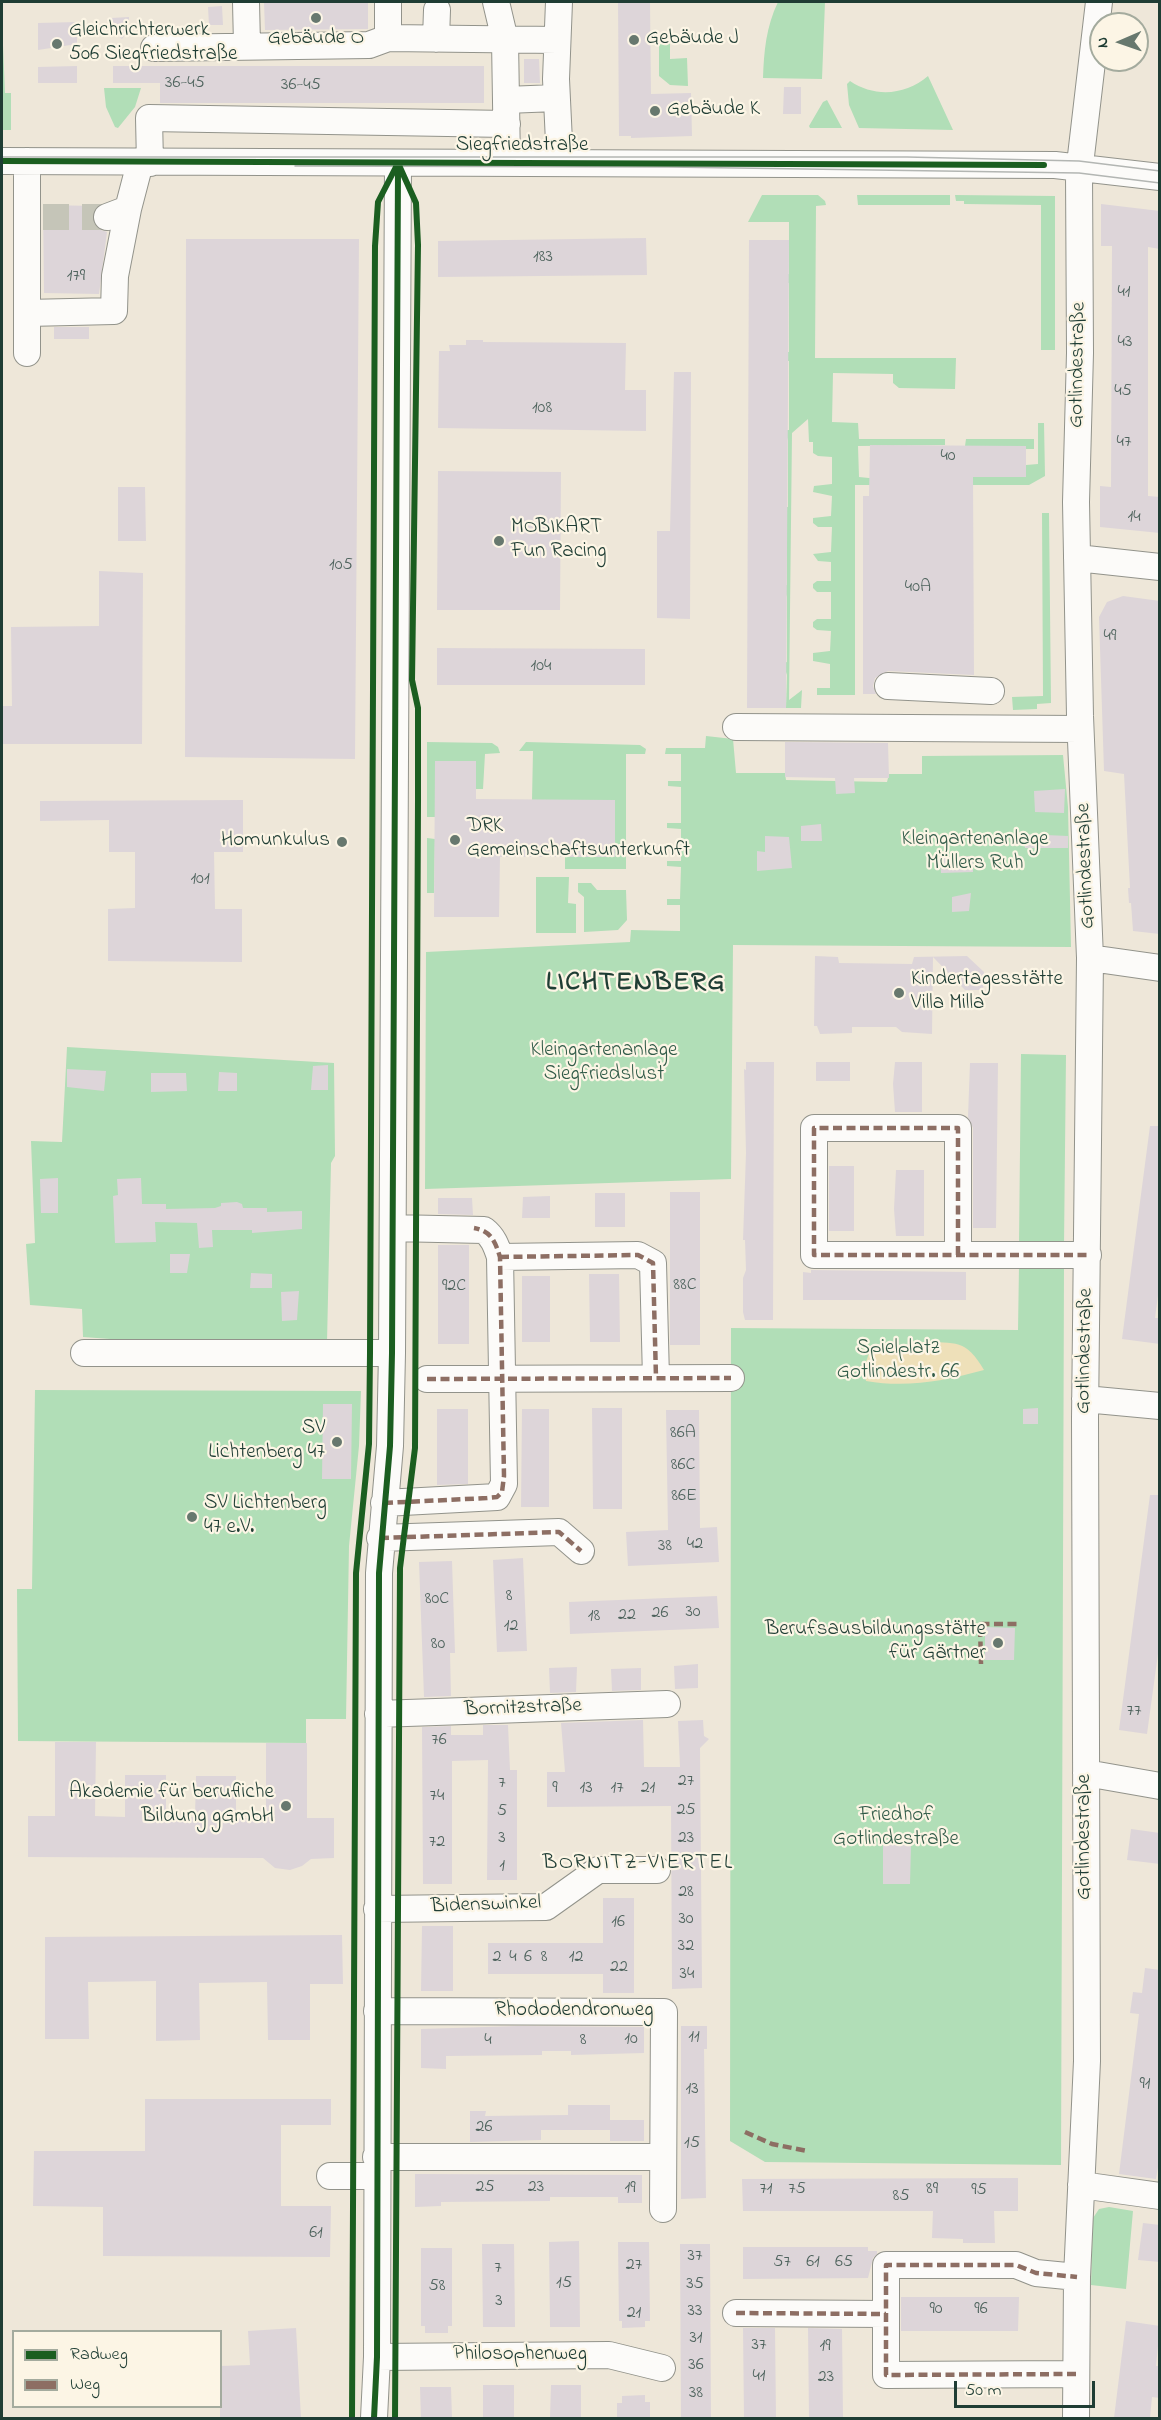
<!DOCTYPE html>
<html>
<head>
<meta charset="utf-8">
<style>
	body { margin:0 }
	#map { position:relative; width:1161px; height:2420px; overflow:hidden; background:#eee7d9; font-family:"Indie Flower",sans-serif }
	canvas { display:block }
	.frame { position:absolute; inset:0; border:3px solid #1f3d34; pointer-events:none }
	.legend { position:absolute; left:12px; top:2330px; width:210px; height:78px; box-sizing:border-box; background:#fcf5e5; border:2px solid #a4ab9e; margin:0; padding:8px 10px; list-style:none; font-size:18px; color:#1f3d34 }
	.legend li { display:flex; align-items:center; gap:12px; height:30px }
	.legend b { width:30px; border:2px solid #a4ab9e }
	.north { position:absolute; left:1089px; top:12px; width:60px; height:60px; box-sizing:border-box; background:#fcf5e5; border:2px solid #a4ab9e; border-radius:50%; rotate:268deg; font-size:16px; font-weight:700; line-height:24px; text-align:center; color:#1f3d34 }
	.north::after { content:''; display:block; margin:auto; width:21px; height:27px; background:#67786e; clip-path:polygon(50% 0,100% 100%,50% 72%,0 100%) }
	.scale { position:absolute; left:954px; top:2381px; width:141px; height:27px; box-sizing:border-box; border:3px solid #1f3d34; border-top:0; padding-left:8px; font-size:18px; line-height:21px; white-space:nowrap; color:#1f3d34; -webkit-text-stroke:4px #fcf5e5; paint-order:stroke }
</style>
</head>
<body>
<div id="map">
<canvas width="1161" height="2420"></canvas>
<div class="frame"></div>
<ul class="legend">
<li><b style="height:8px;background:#1b5e20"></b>Radweg</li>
<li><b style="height:8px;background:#8d6e63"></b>Weg</li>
</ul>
<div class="north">N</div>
<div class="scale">50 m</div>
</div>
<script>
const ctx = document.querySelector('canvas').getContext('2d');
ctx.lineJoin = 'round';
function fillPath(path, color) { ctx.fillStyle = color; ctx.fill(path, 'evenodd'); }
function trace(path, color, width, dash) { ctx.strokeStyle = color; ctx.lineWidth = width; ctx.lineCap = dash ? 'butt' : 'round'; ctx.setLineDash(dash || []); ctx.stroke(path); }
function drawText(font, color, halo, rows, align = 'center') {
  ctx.font = font + ' "Indie Flower",sans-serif'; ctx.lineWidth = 4.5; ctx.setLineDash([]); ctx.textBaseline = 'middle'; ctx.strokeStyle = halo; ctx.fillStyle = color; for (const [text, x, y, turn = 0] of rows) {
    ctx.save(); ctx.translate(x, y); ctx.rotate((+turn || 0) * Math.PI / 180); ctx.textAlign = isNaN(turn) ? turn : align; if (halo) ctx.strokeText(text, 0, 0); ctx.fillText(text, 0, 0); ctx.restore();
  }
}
const green = new Path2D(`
	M778 2H825L822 79 763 78C764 51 766 27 778 2Z
	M2 21 5 93H11V130H2Z
	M670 43V59L687 58 688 86 670 85 659 76V44Z
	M928 76 953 130 859 128 849 105 847 84 850 81C875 98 906 95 928 76Z
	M104 88H141L135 107 118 128 115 127 106 107Z
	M827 100 842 128H810L809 126 823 102Z
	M762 195H818L825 201 826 205 816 206 815 358H956L955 389 899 388 893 383V374L833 373 832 422 858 423 859 439H945V445L858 446 859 477 938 485H855V695H817V688H830V664L813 661V653L830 651 831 631 817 630 813 627V622L817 619H831V592H817L813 588V584L817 581H831V562L818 561 813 554 831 552 832 527H818L813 523V518L831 516 832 496 813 492 814 486 832 484V457L818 456 813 453V442H809L808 419 792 433 789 700 802 690 801 708H786L787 675 783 663 787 662V597L783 585H787V518L783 507H788V440L784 430H789V361H784V352H789V283H784V274H789V222H748Z
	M857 195H950V205H858Z
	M955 195 1055 196V350H1041V205L964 204V201H956Z
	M1038 423H1044L1045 476 1029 485H949V477H1026V465L1038 464Z
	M966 439H1034V449H1026V446H965Z
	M1042 513H1049L1051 703 1037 704V709L1013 710 1012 697 1043 696Z
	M706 736 733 739 736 773H785L786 780 887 782 889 774H922V756L1063 755 1068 807 1071 947 733 945 731 1179 425 1189 426 952 630 942 631 930 680 931V905H667V899H680L681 867 667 866V861H681V829L667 828V823H681V787L668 786V781H681V754H665L666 748H705Z
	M427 742 492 743 498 747 500 753 485 754 483 789H476L435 817H427Z
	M526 742 640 745 646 749 645 754H626V869H565V857H615V800H532L533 751H519Z
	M427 838 435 839 434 893H427Z
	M536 877H569L568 903 576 904V933H536Z
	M578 883H591L597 890H626L627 920 618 930 584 932V897L578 892Z
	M67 1047 334 1063 335 1156 331 1163 327 1342 124 1340 83 1337 82 1309 30 1305 26 1244 35 1243 31 1141 62 1142Z
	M1021 1054 1066 1055 1064 1246 1019 1245Z
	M1019 1266H1064L1061 2165 765 2162 730 2141 731 1328 1018 1330Z
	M35 1390 361 1391 359 1446 349 1546 346 1719H306V1743L18 1741 17 1589H32Z
	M1109 2207 1133 2211 1126 2289 1091 2285 1093 2218 1099 2209Z`);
const sand = new Path2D(`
	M922 1342C956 1343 966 1339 984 1370 944 1381 907 1388 866 1381L864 1368 871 1347 896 1349Z`);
const building = new Path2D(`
	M264 2H368V29L265 30Z
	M618 2H650L651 94 691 93 692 136 631 138V136H619Z
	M222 6 223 25H209L208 7Z
	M129 17V30L122 39 112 31 111 18Z
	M77 22V44L38 50V23Z
	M524 59H539L540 83H524Z
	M77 66V83H38V67Z
	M113 66H484V103H160V83H113Z
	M784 87H801V114H783Z
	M1101 204 1160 211V249L1148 247V496L1160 497V533L1100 527V486L1111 487 1112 246H1101Z
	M43 205 97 206 92 214 93 223 98 229 107 232 99 294 44 293Z
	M646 238 647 275 438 277V241Z
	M186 239H359L355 759 185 757Z
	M749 240H789L786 708H747Z
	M54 327H89V339H54Z
	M466 340H483V342L626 343 625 390H646V431L438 428 439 351H450L449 345H466Z
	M674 372H691L690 619 657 618V531H670Z
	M870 445 1026 446V477H973L974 675 888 671 875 678 873 686 876 694H863V496H869Z
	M438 471 561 472 560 610H437Z
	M118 487H145L146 541H118Z
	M99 571 143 573 142 744H2V706H12L11 627 99 626Z
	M1123 596 1160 601V934L1133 931 1131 903H1129L1128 888H1130L1124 774 1104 771 1099 617 1107 602Z
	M437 648 645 649V685H437Z
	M785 742 888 743 889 778H854L855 793 836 794 835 778 785 777Z
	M435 761H476V799L615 800V857H500L499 917H434Z
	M1065 789 1064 813 1035 812 1034 791Z
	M243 800V852H214L215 909H242V962L108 961V909L135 908V852H109V820L40 821V801Z
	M821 824 822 841H801V826Z
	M1024 834 1068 836V848H1025Z
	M765 836 789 837 792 868 757 871V851L765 852Z
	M973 856V872L941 873 940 857Z
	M971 893 969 911 952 912V897Z
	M815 956 838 957 839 963 912 964 914 957 967 956 984 972 983 990H965L933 957 932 1034 902 1032 896 1027H852V1033L820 1034 817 1026H814Z
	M746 1062H774L773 1320H745L743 1312V1278L746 1270 745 1240H743L746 1153 744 1069 746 1070Z
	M816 1062H850V1081H816Z
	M895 1062H922V1112H895L893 1084Z
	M970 1063H998L996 1228H973V1128L968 1117Z
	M328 1065V1090H311L313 1066Z
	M67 1069 106 1071 104 1091 67 1087Z
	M219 1072 237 1073V1091H218Z
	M151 1073H186L187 1091 151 1092Z
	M1150 1126H1160V1280L1155 1318H1160V1344L1122 1339Z
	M829 1166H854V1231H829Z
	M896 1170H924V1236H896L894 1209Z
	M58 1178V1213H41L40 1179Z
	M141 1178 142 1204H166V1209L215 1208 221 1206V1203L237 1202 242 1204 243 1208H267V1212L302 1211V1229L252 1233V1230H212L213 1247 199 1248 197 1223 155 1222 156 1242 115 1243 113 1196 118 1195 117 1179Z
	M670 1192H700V1345H670Z
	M595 1193H625V1227H595Z
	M550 1196V1218H522L523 1197Z
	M438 1198H472L473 1215 438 1214Z
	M438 1245H469V1344H438Z
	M170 1254H190L187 1273H170Z
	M811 1270 966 1272V1300H803V1272L811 1273Z
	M251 1273 272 1274V1288H250Z
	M589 1274H619L620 1342H590Z
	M522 1276H550V1342H522Z
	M299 1291 297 1320 282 1321 281 1292Z
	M323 1404H352L351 1479H322Z
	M592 1408H622V1509H593Z
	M1038 1408V1424H1023V1409Z
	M437 1409H468V1484L437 1485Z
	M522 1409H549V1507H521Z
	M666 1410H699L700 1528 717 1527 719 1562 628 1566 626 1532 668 1530Z
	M1150 1495H1160V1639L1147 1734 1119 1730Z
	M523 1558 527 1651 497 1652 493 1560Z
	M452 1561 455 1653H450L451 1696 424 1697 419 1562Z
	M717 1596 719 1628 570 1634 569 1602Z
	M985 1627 1015 1628 1014 1660H985Z
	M698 1664V1688L675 1689 674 1666Z
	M577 1667 576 1692 550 1693 549 1668Z
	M641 1668V1690L612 1691 611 1669Z
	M643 1720 644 1767H680L678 1721 703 1720 704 1736 709 1739 700 1748 702 1988 672 1989 671 1806 547 1807V1772H565L561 1723Z
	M483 1725H508L510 1770H517V1880H487L488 1760 452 1761V1884H423L422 1727 451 1726V1735H483Z
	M55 1742H96L95 1816 125 1817V1775H166V1817H195L196 1776H236V1818H266V1743H307V1818H334V1858L311 1859 302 1866 290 1870 275 1868 263 1858 28 1857V1816H55Z
	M1131 1829 1160 1833V1864L1127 1860Z
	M897 1832 902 1834 911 1845 910 1884H883V1841H887Z
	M603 1898H634V1993H603V1974H488V1943H603Z
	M422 1926H453V1991H421Z
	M342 1935 343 1984H310V2040H268L267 1982 199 1983 200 2040 156 2041V1981L88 1982 89 2039H45V1937Z
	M1145 1968 1160 1970V2155L1156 2179 1119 2174 1139 2014 1130 2013 1133 1992 1142 1993Z
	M518 2026 644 2027V2053L571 2055V2051H542V2055L446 2056V2069L421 2068V2029Z
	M681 2026H707V2049H704L706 2198 681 2199Z
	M145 2099H331V2125H281V2206H331L330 2257 103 2256V2207L33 2206 34 2151H145Z
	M568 2105H610V2120H644V2141H610V2130H541V2140L470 2142V2111H486L485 2116 568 2115Z
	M415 2174 642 2175V2203H618V2197H550V2201L441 2202V2206L415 2207Z
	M1018 2178V2211H994L995 2243H963V2239L932 2238 933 2211H743L742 2179Z
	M1143 2223 1160 2225V2262L1138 2260Z
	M579 2241 580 2327H550L549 2242Z
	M618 2242H649L650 2321H645V2327L622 2328V2321H619Z
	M482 2244H514L515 2327H483Z
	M680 2244H710L711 2418H681Z
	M743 2247H868V2251H877V2254L873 2258 868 2278 743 2279Z
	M421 2248H452V2326H448V2333H425V2326H421Z
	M901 2297H1019L1018 2331H901Z
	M1126 2321 1160 2326 1156 2366H1160V2398L1152 2397 1150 2418H1114Z
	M296 2328 301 2418H220V2366L250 2365 248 2331Z
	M743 2328H775L776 2418H744Z
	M808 2328 842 2329 843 2418H809Z
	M483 2385H514V2418H483Z
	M551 2385H581V2418H550Z
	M420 2387H451L452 2418H421Z
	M645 2395V2402H650V2418H617V2403H622V2396Z`);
const minorTunnel = new Path2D(`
	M43 217H107`);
const minor = new Path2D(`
	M246 2 247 45
	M496 2 505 40 507 163
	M559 2 556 79 560 163
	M388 38V2
	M436 39 437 10
	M154 48 369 45 388 38 557 40
	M506 100 556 98
	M2 161 1055 165 1160 177
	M27 161V353
	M150 163 149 118 507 124
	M107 217 128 209 140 163
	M27 313 114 311 115 276 128 209
	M1077 558 1160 567
	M888 686 991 691
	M736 727 1080 729
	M1090 958 1160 968
	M958 1255V1128H814V1255H1088
	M500 1257 638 1255 653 1263 656 1378
	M84 1353H392
	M427 1379 731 1378
	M1085 1399 1160 1406
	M384 1503 497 1497 504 1484 500 1257C496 1245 493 1237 484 1230L393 1228
	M380 1538 559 1532 581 1551
	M378 1714 667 1704
	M1086 1773 1160 1786
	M377 1909 546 1907 598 1870H657
	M377 2011 664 2012 663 2209
	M376 2157H662
	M330 2176H376
	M1081 2185 1160 2196
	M736 2313 886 2314
	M377 2357 609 2355 662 2368
	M1076 2374 886 2375V2265H1016L1036 2273 1077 2277
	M374 2418 377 2357 379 1573 390 1446 392 1353 398 163
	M1076 2418 1077 2277 1087 2061 1085 1418 1090 958 1080 716 1076 502 1080 353 1079 173 1099 2`);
const tram = new Path2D(`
	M2 157H907L1079 161 1160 171
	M295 166 668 167 1079 173 1160 183`);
const quiet = new Path2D(`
	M958 1255V1128H814V1255H1088
	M500 1257 638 1255 653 1263 656 1378
	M427 1379 731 1378
	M384 1503 487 1498 497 1497 502 1492 504 1476 500 1257C495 1241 491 1231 474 1228
	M380 1538 559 1532 581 1551
	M981 1664 980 1624H1017
	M745 2132 772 2144 807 2151
	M736 2313 886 2314
	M1076 2374 886 2375V2265H1016L1036 2273 1077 2277`);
const cycleway = new Path2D(`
	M2 161 1044 165
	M352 2418 356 1573 369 1444 370 1353 375 246 378 202 398 163
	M374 2418 377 2357 379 1573 390 1446 392 1353 398 169
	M395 2418 400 1568 415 1448 418 800V708L412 680 418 245 416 203 398 163`);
const markers = [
	[316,18,6,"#67786e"],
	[634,40,6,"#67786e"],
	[57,44,6,"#67786e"],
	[655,111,6,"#67786e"],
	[499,541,6,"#67786e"],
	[455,840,6,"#67786e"],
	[342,842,6,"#67786e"],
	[899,993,6,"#67786e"],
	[337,1442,6,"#67786e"],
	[192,1517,6,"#67786e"],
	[998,1643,6,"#67786e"],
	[286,1806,6,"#67786e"]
];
const numberNames = [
	["36-45",185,84],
	["36-45",301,86],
	["183",543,258],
	["179",76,277],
	["41",1124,293],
	["43",1125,343],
	["45",1123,392],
	["108",542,409],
	["47",1124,443],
	["40",948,457],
	["14",1134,518],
	["105",341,566],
	["40A",918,588],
	["49",1110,637],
	["104",541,667],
	["101",200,880],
	["88C",685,1286],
	["92C",454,1287],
	["86A",683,1434],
	["86C",683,1466],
	["86E",684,1497],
	["42",695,1545],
	["38",665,1547],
	["8",509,1597],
	["80C",437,1600],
	["30",693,1613],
	["26",660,1614],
	["22",627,1616],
	["18",594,1617],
	["12",511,1627],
	["80",438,1645],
	["77",1134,1712],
	["76",439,1741],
	["27",686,1782],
	["7",502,1784],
	["9",555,1789],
	["13",586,1789],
	["17",617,1789],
	["21",648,1789],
	["74",437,1797],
	["25",686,1811],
	["5",502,1812],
	["3",502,1839],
	["23",686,1839],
	["72",437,1843],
	["1",502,1867],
	["28",686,1893],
	["30",686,1920],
	["16",618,1923],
	["32",686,1947],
	["2",497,1958],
	["4",513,1958],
	["6",528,1958],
	["8",544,1958],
	["12",576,1958],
	["22",619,1968],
	["34",687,1975],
	["11",694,2038],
	["10",631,2040],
	["4",488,2041],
	["8",583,2041],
	["91",1145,2085],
	["13",692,2090],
	["26",484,2128],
	["15",692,2144],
	["25",485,2188],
	["23",536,2188],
	["19",630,2189],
	["71",766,2190],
	["75",797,2190],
	["89",932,2190],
	["95",979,2191],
	["85",901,2197],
	["61",316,2234],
	["37",695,2257],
	["57",782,2263],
	["61",813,2263],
	["65",844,2263],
	["27",634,2266],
	["7",498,2269],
	["15",564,2284],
	["35",695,2285],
	["58",437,2287],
	["3",499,2302],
	["90",936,2310],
	["96",981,2310],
	["33",695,2312],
	["21",634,2314],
	["31",696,2339],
	["37",759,2346],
	["19",825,2347],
	["36",696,2366],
	["41",759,2377],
	["23",826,2378],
	["38",696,2394]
];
const poiNames = [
	["Gleichrichterwerk",69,32],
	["506 Siegfriedstraße",69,56],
	["Gebäude O",316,40,"center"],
	["Gebäude J",646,40],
	["Gebäude K",667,111],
	["MOBIKART",511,529],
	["Fun Racing",511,553],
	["DRK",467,828],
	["Gemeinschaftsunterkunft",467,852],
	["Homunkulus",330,842,"right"],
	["Kindertagesstätte",911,981],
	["Villa Milla",911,1005],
	["SV",325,1430,"right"],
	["Lichtenberg 47",325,1454,"right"],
	["SV Lichtenberg",204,1505],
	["47 e.V.",204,1529],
	["Berufsausbildungsstätte",986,1631,"right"],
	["für Gärtner",986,1655,"right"],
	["Akademie für berufliche",274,1794,"right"],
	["Bildung gGmbH",274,1818,"right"]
];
const streetNames = [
	["Siegfriedstraße",522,147],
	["Gotlindestraße",1079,365,-89],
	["Gotlindestraße",1087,866,-92],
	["Gotlindestraße",1086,1351,-89],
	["Bornitzstraße",523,1709,-2],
	["Gotlindestraße",1086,1837,-90],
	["Bidenswinkel",486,1906,-2],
	["Rhododendronweg",574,2012],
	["Philosophenweg",520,2356]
];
const parkNames = [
	["Kleingartenanlage",975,841],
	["Müllers Ruh",975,865],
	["Kleingartenanlage",604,1052],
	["Siegfriedslust",604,1076],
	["Spielplatz",898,1350],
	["Gotlindestr. 66",898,1374],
	["Friedhof",896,1817],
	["Gotlindestraße",896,1841]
];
const neighbourhoodNames = [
	["BORNITZ-VIERTEL",638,1864]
];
const districtNames = [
	["LICHTENBERG",636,985]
];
fillPath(green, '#b1deb7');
fillPath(sand, '#eee0b9');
fillPath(building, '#ddd5d9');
trace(minorTunnel, '#c5c5b8', 26, [26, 13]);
trace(minor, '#92938b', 28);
trace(minor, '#fcfbf9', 26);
trace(tram, '#b3b6b3', 1.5);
trace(quiet, '#8d6e63', 4.5, [9, 4.5]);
trace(cycleway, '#1b5e20', 6);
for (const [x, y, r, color] of markers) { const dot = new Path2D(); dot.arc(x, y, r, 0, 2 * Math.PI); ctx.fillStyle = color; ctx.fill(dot); trace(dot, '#fcf5e5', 2); }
drawText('18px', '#4e635d', null, numberNames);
drawText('21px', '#1f3d34', '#fcf5e5', poiNames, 'left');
drawText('21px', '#1f3d34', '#fcf5e5', streetNames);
drawText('21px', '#325c49', '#fcf5e5', parkNames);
ctx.letterSpacing = '1.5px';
drawText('22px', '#1f3d34', '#fcf5e5', neighbourhoodNames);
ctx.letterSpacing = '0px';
ctx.letterSpacing = '1.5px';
drawText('bold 27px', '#1f3d34', '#fcf5e5', districtNames);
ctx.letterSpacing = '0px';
</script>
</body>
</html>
